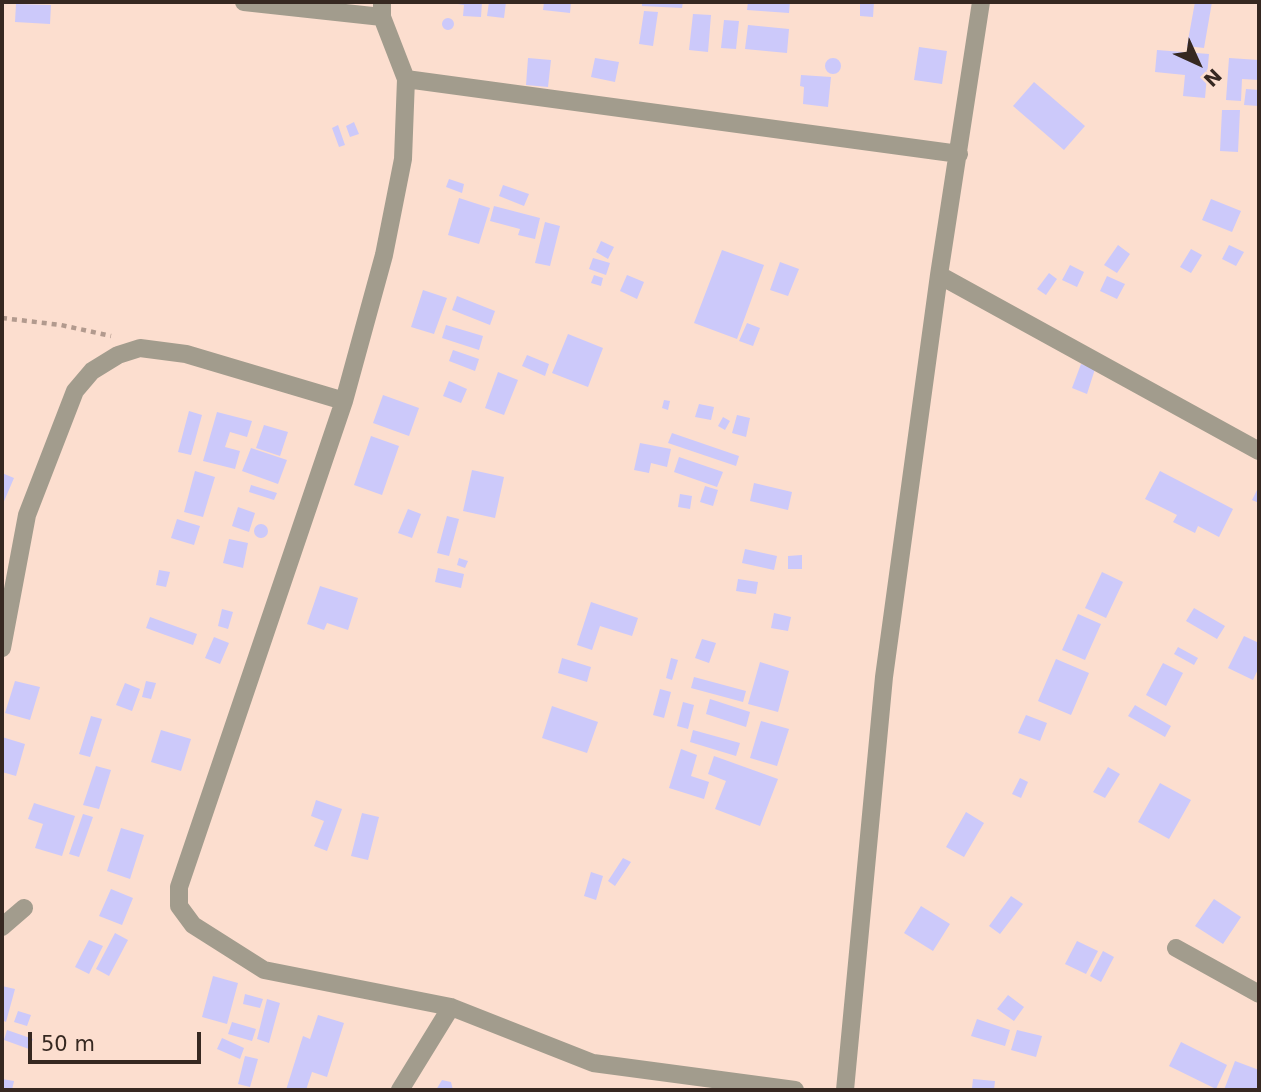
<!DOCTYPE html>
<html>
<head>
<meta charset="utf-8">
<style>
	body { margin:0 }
	#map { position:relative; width:1261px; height:1092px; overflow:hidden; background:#fcdecf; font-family:"DejaVu Sans",sans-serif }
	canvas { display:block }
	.frame { position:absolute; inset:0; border:4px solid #362821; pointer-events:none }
	.north { position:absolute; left:1163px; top:28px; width:70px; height:70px; -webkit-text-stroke:5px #fcdecf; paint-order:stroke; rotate:135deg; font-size:19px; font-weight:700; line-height:28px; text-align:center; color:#362821 }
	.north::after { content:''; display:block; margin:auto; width:24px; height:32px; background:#362821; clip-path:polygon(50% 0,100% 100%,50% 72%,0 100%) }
	.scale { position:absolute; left:28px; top:1032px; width:173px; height:32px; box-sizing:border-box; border:4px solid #362821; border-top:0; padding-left:9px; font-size:21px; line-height:24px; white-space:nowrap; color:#362821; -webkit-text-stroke:5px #fcdecf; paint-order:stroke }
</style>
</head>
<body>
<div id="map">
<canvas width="1261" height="1092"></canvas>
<div class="frame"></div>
<div class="north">N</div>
<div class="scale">50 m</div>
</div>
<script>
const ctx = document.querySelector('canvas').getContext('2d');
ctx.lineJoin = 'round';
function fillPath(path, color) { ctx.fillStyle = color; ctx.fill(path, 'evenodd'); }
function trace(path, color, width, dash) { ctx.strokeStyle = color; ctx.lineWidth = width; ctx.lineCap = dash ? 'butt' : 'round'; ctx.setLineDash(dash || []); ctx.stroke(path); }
const building = new Path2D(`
	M445 2H482L481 17 463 16 464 5Z
	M489 2H506L504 18 487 16Z
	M544 2H571L570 13 543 10Z
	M642 2H683L682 8 642 6Z
	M748 2H790L789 13 747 10Z
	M860 2H874L873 17 860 16Z
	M1195 2H1212L1204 48 1187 46Z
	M16 4 51 5 50 24 15 22Z
	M644 11 658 12 653 46 639 44Z
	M693 14 711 15 708 52 689 50Z
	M442 24a6 6 0 1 1 12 0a6 6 0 1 1-12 0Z
	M724 20 739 21 736 49 721 48Z
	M748 25 789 29 787 53 745 49Z
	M919 47 947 51 942 84 914 80Z
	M1157 50 1209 54 1205 98 1183 96 1185 75 1155 72Z
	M528 58 551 60 548 87 526 85Z
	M595 58 619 62 615 82 591 77Z
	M1229 58 1259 60V80L1242 79 1241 101 1226 100Z
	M825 66a8 8 0 1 1 16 0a8 8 0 1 1-16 0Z
	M801 75 831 77 828 107 803 104 804 87 800 86Z
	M1034 82 1085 126 1064 150 1013 106Z
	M1246 89 1259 90V106L1244 105Z
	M1222 110H1240L1238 152 1220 151Z
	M354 122 359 134 350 137 346 126Z
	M338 125 345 145 339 147 332 128Z
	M449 179 464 184 462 193 446 187Z
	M503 185 529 194 524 206 499 196Z
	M459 198 490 208 479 244 448 235Z
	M1211 199 1241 211 1232 232 1202 220Z
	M494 206 540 218 535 239 518 235 520 229 490 221Z
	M545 222 560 226 550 266 535 263Z
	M601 241 614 247 608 259 596 252Z
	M1118 245 1130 254 1117 273 1104 265Z
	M1229 245 1244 252 1236 266 1222 259Z
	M1191 249 1202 255 1191 273 1180 267Z
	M722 250 764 265 737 339 694 323Z
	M593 258 610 263 606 275 589 269Z
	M780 262 799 269 788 296 770 290Z
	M1070 265 1084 272 1077 287 1062 280Z
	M1049 273 1057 279 1046 295 1037 289Z
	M594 275 603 278 601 286 591 283Z
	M627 275 644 282 637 299 620 291Z
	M1107 276 1125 284 1117 299 1100 291Z
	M423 290 447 298 434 334 411 327Z
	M457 296 495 311 490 325 452 310Z
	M747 323 760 328 753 346 739 341Z
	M446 325 483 336 479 350 442 338Z
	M568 334 603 348 588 387 552 373Z
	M453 350 479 359 475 371 449 361Z
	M527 355 549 364 545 376 522 366Z
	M1081 364 1095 369 1087 394 1072 388Z
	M498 372 518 380 504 415 485 408Z
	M449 381 467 389 461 403 443 396Z
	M383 395 419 408 409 436 373 423Z
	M664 400 670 401 668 410 662 408Z
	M699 404 714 407 711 420 695 417Z
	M189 411 202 415 191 455 178 452Z
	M217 412 252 421 247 437 230 432 225 447 240 451 235 469 203 461Z
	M737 415 750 418 746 437 732 433Z
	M723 417 730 421 725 430 718 426Z
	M264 425 288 432 280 456 256 448Z
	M672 433 739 456 736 466 668 443Z
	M371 436 399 446 382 495 354 485Z
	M640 443 671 449 667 467 651 463 649 473 634 470Z
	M251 448 287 460 278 484 242 471Z
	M679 457 723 472 717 487 674 472Z
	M472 470 504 477 495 518 463 511Z
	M195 471 215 477 203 517 184 512Z
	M1160 471 1233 509 1219 537 1198 526 1195 533 1173 522 1177 515 1145 499Z
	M2 473 14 478 2 506Z
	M754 483 792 492 788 510 750 501Z
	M251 485 277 493 274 500 249 492Z
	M705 486 718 490 713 506 700 502Z
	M1259 486V503L1252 500Z
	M680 494 692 496 690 509 678 507Z
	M238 507 255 513 249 532 232 526Z
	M408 509 421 514 412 538 398 533Z
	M447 516 459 519 449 556 437 553Z
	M177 519 200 526 194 545 171 538Z
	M254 531a7 7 0 1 1 14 0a7 7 0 1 1-14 0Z
	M229 539 248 543 243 568 223 563Z
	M745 549 777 556 774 570 742 563Z
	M802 555V569H788V556Z
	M459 558 468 561 465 568 457 565Z
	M438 568 464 574 461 588 435 582Z
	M159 570 170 572 166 587 156 585Z
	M1102 572 1123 582 1106 618 1085 608Z
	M738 579 758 582 756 594 736 591Z
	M320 586 358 598 348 630 327 623 324 630 307 624Z
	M591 602 638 618 632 636 600 626 592 650 577 645Z
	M1194 608 1225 626 1217 639 1186 621Z
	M222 609 233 612 228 629 218 626Z
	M774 613 791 617 788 631 771 628Z
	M1078 614 1101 624 1085 660 1062 650Z
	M150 617 197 634 193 645 146 628Z
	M1244 636 1259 643V667L1253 680 1228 668Z
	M214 637 229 643 220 664 205 658Z
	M702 639 716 643 709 663 695 658Z
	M1178 647 1198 658 1194 665 1174 654Z
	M562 658 591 667 587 682 558 673Z
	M671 658 678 660 672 680 666 678Z
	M1056 659 1089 673 1071 715 1038 701Z
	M760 662 789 671 778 712 748 704Z
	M1163 663 1183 673 1166 706 1146 695Z
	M694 677 746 691 743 702 691 688Z
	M15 681 40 687 30 720 5 713Z
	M146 681 156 683 151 699 142 697Z
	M125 683 140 689 132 711 116 705Z
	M660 689 671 692 664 718 653 715Z
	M710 699 750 712 746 727 706 714Z
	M683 702 694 705 688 729 677 726Z
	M1135 705 1171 726 1165 737 1128 716Z
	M552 706 598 722 587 753 542 738Z
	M1026 715 1047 723 1040 741 1018 733Z
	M91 716 102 719 90 757 79 754Z
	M761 721 789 729 777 766 750 758Z
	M161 730 191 739 181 771 151 762Z
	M693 730 740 743 736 756 690 742Z
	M2 737 25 744 16 776 2 772Z
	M681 749 697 755 691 776 709 782 704 799 669 788Z
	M714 756 778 779 760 826 715 809 726 781 708 774Z
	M96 766 111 770 99 809 83 805Z
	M1108 767 1120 774 1105 798 1093 792Z
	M1020 778 1028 782 1021 798 1012 794Z
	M1160 783 1191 800 1169 839 1138 822Z
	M316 800 342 809 327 851 314 846 324 821 311 816Z
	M34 803 75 816 62 856 35 848 43 824 28 819Z
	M966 812 984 823 964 857 946 847Z
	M362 813 379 817 368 860 351 856Z
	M83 814 93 817 79 857 69 854Z
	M121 828 144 835 130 879 107 871Z
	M623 858 631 862 615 886 608 881Z
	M591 872 603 876 596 900 584 896Z
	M111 889 133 898 122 925 99 916Z
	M1011 896 1023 904 1000 934 989 926Z
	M1214 899 1241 917 1223 944 1195 926Z
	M921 906 950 924 933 951 904 933Z
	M115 933 128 940 109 976 96 969Z
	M89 940 103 946 89 974 75 967Z
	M1077 941 1098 951 1086 974 1065 964Z
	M1103 951 1114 957 1101 982 1090 976Z
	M213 976 238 983 227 1024 202 1017Z
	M2 986 15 989 6 1022 2 1020Z
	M245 994 263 999 260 1008 243 1004Z
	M1008 995 1024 1007 1014 1021 997 1009Z
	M267 999 280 1003 269 1043 257 1039Z
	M18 1011 31 1015 27 1026 14 1022Z
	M318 1015 344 1023 327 1077 312 1072 306 1090H286L303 1036 310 1039Z
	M977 1019 1010 1030 1005 1046 971 1036Z
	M232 1022 256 1029 252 1041 228 1034Z
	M7 1030 33 1039 29 1049 4 1040Z
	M1017 1030 1042 1036 1036 1057 1011 1050Z
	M222 1038 244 1048 240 1059 217 1049Z
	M1181 1042 1227 1065 1216 1089 1169 1066Z
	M245 1056 258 1059 250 1087 238 1084Z
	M1235 1061 1259 1070V1090H1224Z
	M2 1079 14 1081 12 1090H2Z
	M973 1079 995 1081 994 1090 972 1088Z
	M442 1080 451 1082 453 1090H436Z`);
const path = new Path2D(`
	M2 318 61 325 111 336`);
const minor = new Path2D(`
	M244 2 382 17
	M382 2V17L406 79 403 159 384 255 344 401 179 887V906L193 925 264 970 451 1007 593 1063 795 1090
	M406 79 959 154
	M939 275 1259 451
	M2 648 27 515 75 391 92 371 118 355 140 348 186 354 344 401
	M2 927 24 908
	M1176 948 1259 994
	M400 1090 451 1007
	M845 1090 884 677 939 275 981 2`);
fillPath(building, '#ccc9fa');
trace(path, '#b29a8e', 4.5, [5, 5]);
trace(minor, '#a29c8d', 18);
</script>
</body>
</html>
